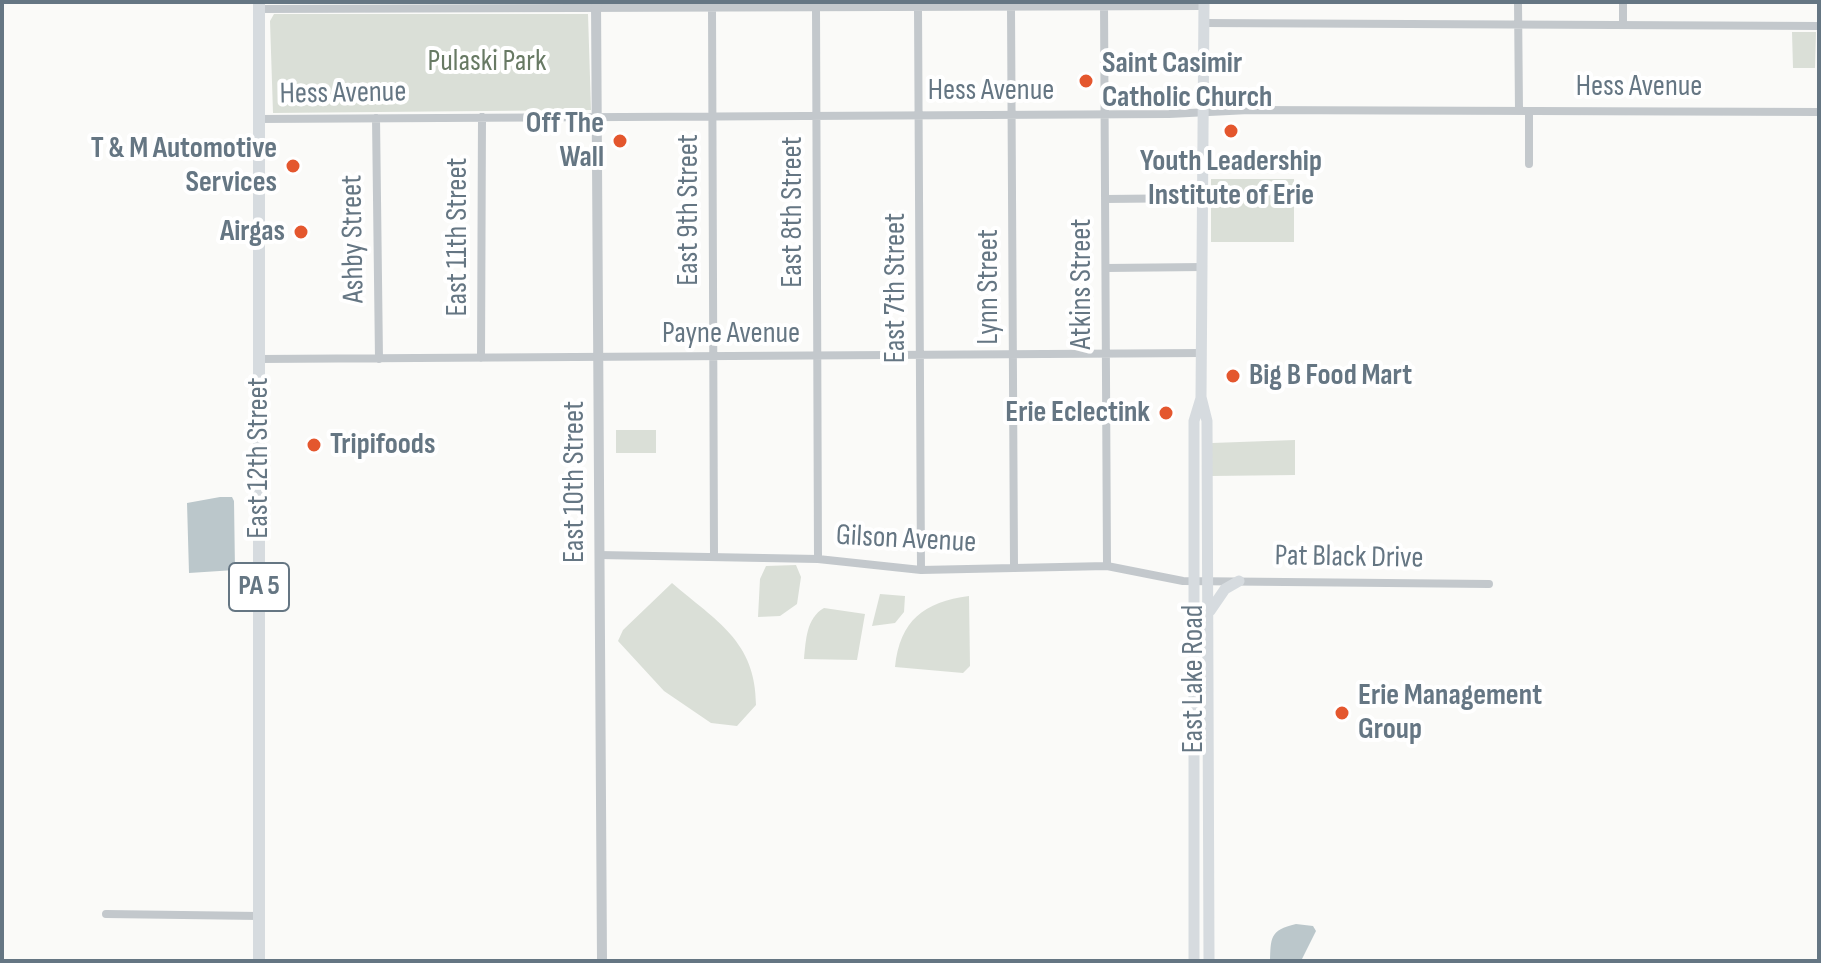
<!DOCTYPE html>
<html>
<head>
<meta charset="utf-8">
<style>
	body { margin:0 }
	#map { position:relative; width:1821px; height:963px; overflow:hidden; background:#fafaf8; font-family:"Sofia Sans Condensed",sans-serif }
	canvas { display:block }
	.frame { position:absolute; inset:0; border:4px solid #657683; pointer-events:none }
</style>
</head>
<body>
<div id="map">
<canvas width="1821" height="963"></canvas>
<div class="frame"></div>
</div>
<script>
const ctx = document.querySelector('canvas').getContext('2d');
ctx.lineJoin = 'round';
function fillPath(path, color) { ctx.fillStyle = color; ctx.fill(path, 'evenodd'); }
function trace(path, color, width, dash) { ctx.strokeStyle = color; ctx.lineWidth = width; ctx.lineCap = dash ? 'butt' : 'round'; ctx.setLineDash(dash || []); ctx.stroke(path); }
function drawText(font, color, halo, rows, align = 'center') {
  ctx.font = font + ' "Sofia Sans Condensed",sans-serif'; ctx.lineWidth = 8; ctx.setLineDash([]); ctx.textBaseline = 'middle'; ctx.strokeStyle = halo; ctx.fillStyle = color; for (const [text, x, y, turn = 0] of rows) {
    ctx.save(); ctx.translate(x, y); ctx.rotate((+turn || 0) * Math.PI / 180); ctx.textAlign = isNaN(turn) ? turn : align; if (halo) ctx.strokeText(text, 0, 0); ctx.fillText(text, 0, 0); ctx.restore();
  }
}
const green = new Path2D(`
	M274 14H588L591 110 273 113 270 21Z
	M1792 32H1816L1815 68H1793Z
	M1211 179H1294V242H1211Z
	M616 430H656V453H616Z
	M1295 440V475L1211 476 1212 443Z
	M796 565 801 577 797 604 780 616 758 617 760 579 766 566Z
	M672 583C716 621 756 641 756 705L737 726 711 723 664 691 618 641 623 630Z
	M880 594 905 596 904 612 895 623 872 626Z
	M969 596 970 666 963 673 895 667C900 620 924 602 969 596Z
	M824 608 865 614 857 660 804 659C806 641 806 618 824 608Z`);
const water = new Path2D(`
	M220 497H232L234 501 235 570 189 573 187 503Z
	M1296 924 1313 926 1316 931 1301 961H1270C1271 939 1269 930 1296 924Z`);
const minor = new Path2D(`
	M1518 2 1519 111
	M1623 2V25
	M1104 3 1107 566
	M918 7 921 570
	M1011 7 1014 567
	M816 8 818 559
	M259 9 1204 6
	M712 9 714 556
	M1204 23 1819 26
	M376 118 379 359
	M259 119 1169 114 1249 110 1819 112
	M1529 164V111
	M1105 199 1204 198
	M1106 268 1203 267
	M481 358 482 117
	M260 359 1202 353
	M599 555 818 559 921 570 1107 566 1183 581 1489 584
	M106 914 259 916`);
const tertiary = new Path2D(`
	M596 2 602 961`);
const secondary = new Path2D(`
	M1204 2 1201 397 1207 421 1209 961
	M1210 611 1225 589 1239 581
	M1194 961V421L1201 398`);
const primary = new Path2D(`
	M259 961V2`);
const markers = [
	[1086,81,8,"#e4572e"],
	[1231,131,8,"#e4572e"],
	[620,141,8,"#e4572e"],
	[293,166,8,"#e4572e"],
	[301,232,8,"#e4572e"],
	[1233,376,8,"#e4572e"],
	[1166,413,8,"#e4572e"],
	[314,445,8,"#e4572e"],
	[1342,713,8,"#e4572e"]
];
const shields = [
	[259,587,60]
];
const shieldNames = [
	["PA 5",259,587]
];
const parkNames = [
	["Pulaski Park",487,62]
];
const poiNames = [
	["Saint Casimir",1102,64],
	["Catholic Church",1102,98],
	["Off The",604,124,"right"],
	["Wall",604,158,"right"],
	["T & M Automotive",277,149,"right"],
	["Services",277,183,"right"],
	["Youth Leadership",1231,162,"center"],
	["Institute of Erie",1231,196,"center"],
	["Airgas",285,232,"right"],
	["Big B Food Mart",1249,376],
	["Erie Eclectink",1150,413,"right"],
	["Tripifoods",330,445],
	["Erie Management",1358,696],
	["Group",1358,730]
];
const streetNames = [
	["Hess Avenue",1639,87],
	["Hess Avenue",991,91],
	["Hess Avenue",343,94,-1],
	["East 9th Street",689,210,-90],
	["East 8th Street",793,212,-90],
	["East 11th Street",458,237,-90],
	["Ashby Street",354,239,-91],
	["Atkins Street",1082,284,-90],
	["Lynn Street",989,287,-90],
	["East 7th Street",896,288,-90],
	["Payne Avenue",731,334],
	["East 12th Street",259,458,-90],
	["East 10th Street",575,482,-90],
	["Gilson Avenue",906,540,3],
	["Pat Black Drive",1349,558,1],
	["East Lake Road",1194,679,-90]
];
fillPath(green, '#dadfd7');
fillPath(water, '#bbc7cb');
trace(minor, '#c3c8cc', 8);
trace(tertiary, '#c3c8cc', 10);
trace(secondary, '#d6dbdf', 11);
trace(primary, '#d6dbdf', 12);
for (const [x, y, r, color] of markers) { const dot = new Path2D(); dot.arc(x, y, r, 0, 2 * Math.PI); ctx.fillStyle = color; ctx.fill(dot); trace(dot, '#fff', 3); }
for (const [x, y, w] of shields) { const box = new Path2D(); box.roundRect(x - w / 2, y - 24, w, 48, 6); ctx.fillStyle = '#fff'; ctx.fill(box); trace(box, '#657683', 2); }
drawText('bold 28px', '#657683', null, shieldNames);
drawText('30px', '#687a64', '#fff', parkNames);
drawText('bold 30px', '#657683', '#fff', poiNames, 'left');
drawText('30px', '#657683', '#fff', streetNames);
</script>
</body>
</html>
